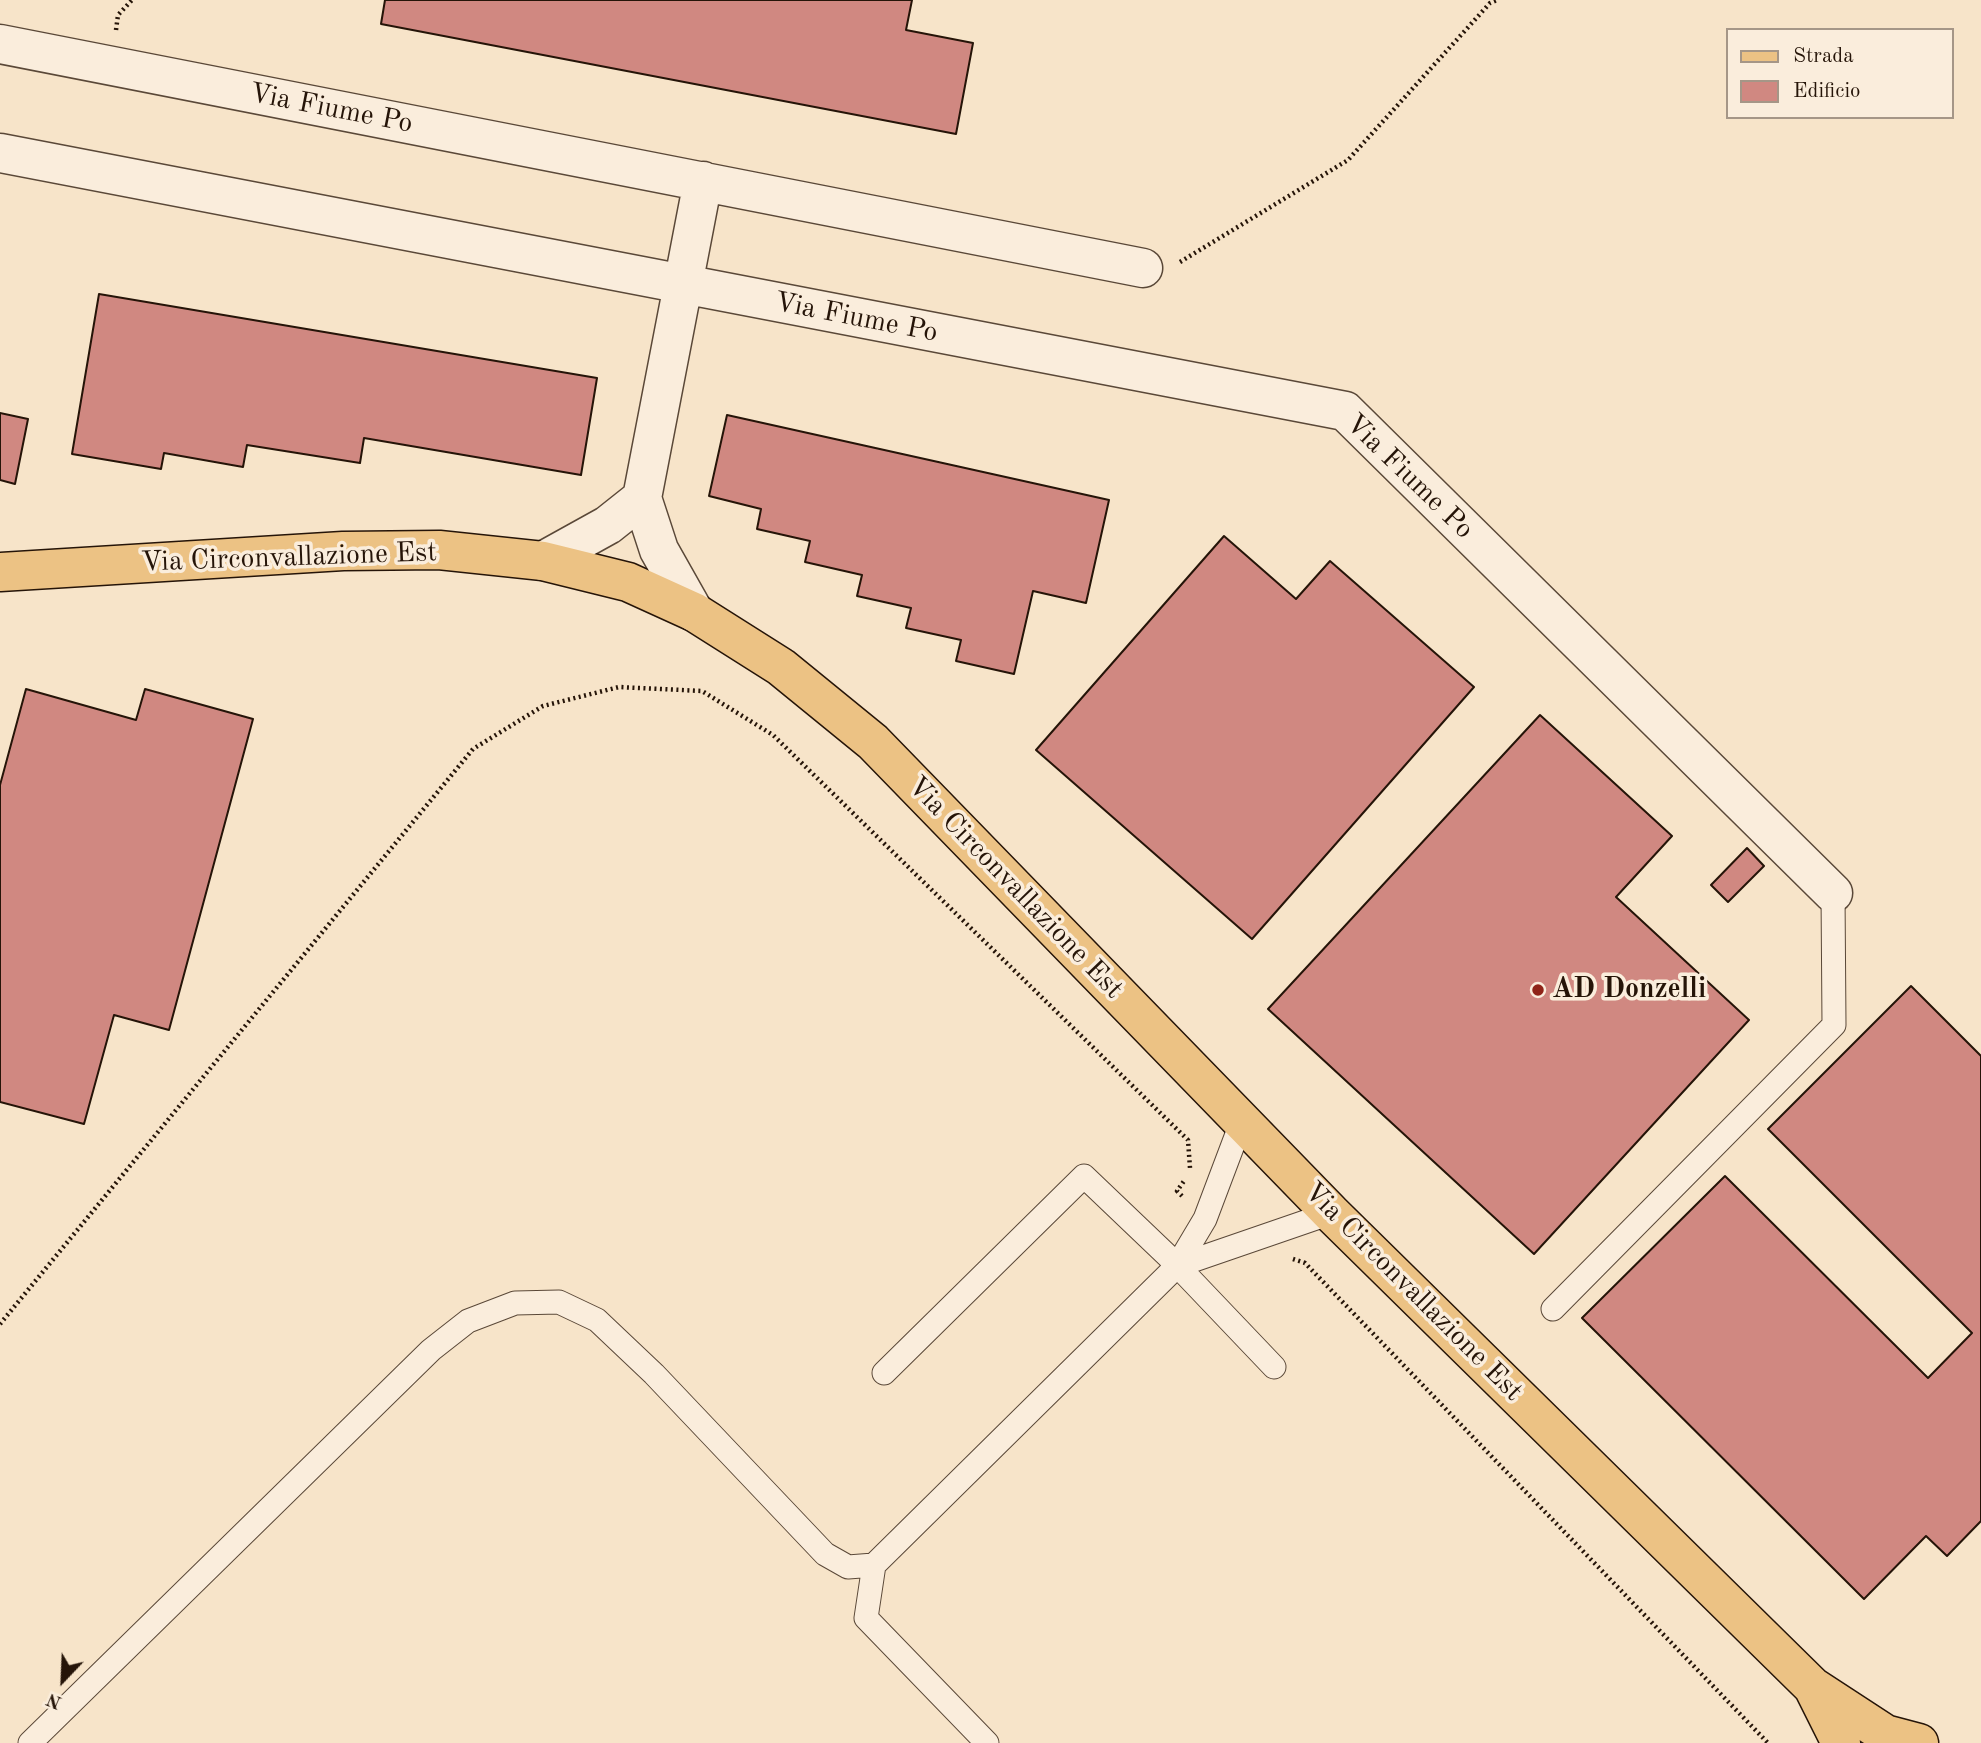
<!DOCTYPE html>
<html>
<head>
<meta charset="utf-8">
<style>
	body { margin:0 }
	#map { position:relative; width:1981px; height:1743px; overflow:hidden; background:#f7e4c9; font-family:"Old Standard TT",serif }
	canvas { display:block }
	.legend { position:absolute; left:1726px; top:28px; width:228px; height:91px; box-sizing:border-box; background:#faeddc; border:2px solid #a59687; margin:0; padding:9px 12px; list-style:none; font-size:21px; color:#251408 }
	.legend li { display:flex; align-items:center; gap:14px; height:35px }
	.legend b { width:35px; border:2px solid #a59687 }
	.north { position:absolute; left:28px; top:1645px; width:70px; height:70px; -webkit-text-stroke:5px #faeddc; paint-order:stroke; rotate:203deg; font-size:19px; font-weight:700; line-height:28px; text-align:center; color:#251408 }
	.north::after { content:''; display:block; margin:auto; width:24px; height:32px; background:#251408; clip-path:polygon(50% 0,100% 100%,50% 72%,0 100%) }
</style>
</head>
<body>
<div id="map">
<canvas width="1981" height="1743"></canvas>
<ul class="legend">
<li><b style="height:9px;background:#ecc284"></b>Strada</li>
<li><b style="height:19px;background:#d08881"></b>Edificio</li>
</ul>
<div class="north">N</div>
</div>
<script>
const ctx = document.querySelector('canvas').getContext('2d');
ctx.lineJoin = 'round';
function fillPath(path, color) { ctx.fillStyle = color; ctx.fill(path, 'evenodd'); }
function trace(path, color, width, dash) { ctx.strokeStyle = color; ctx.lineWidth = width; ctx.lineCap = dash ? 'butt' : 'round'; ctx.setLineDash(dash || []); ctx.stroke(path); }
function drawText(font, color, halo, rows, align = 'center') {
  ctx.font = font + ' "Old Standard TT",serif'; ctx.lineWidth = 7; ctx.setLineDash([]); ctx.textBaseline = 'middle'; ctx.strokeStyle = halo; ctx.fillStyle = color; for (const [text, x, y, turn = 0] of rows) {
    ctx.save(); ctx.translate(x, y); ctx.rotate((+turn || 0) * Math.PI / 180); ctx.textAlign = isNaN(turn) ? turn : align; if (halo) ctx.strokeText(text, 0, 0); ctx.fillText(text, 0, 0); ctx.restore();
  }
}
const building = new Path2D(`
	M385 0H912L906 30 973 43 956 134 381 24Z
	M99 294 597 378 581 475 364 438 360 463 247 445 243 467 164 453 161 469 72 454Z
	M0 413 28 419 15 484 0 480Z
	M727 415 1109 500 1086 603 1033 591 1014 674 956 661 961 640 906 628 911 608 857 596 862 575 805 562 810 541 757 529 761 509 709 496Z
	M1224 536 1296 599 1330 561 1474 687 1252 939 1036 750Z
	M26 689 136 720 145 689 253 719 169 1030 114 1015 84 1124 0 1102V785Z
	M1540 715 1672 836 1616 897 1749 1020 1534 1254 1268 1009Z
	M1747 848 1764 866 1728 902 1711 885Z
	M1911 986 1981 1056V1521L1947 1556 1926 1536 1864 1599 1582 1318 1725 1176 1928 1378 1972 1333 1768 1129Z`);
const path = new Path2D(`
	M116 30 118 15 132 0
	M1180 262 1348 160 1490 3 1497 0
	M1182 1196 1177 1191 1184 1181
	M1293 1259 1305 1263 1768 1743
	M0 1324 473 749 543 706 619 687 702 691 773 735 1188 1140 1190 1168`);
const service = new Path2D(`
	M1177 1266 1331 1213
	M1553 1309 1834 1025 1833 893
	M884 1373 1084 1176 1172 1260 1274 1367
	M30 1743 431 1350 468 1321 515 1303 559 1302 597 1320 654 1374 825 1554 848 1567 874 1565
	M987 1743 866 1618 874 1565 1177 1266 1205 1219 1242 1121`);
const minor = new Path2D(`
	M0 44 1143 268
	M0 153 1345 411 1833 893
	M543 561 608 525 642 498
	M694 612 659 550 642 498 703 181`);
const primary = new Path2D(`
	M0 572 343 551 439 550 543 561 628 582 694 612 781 667 873 742 1331 1213 1813 1687 1885 1734 1919 1743
	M1814 1689 1841 1743`);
const markers = [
	[1538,990,7,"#8f2418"]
];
const streetNames = [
	["Via Fiume Po",331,109,11],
	["Via Fiume Po",856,318,11],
	["Via Fiume Po",1409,477,44],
	["Via Circonvallazione Est",289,558,-2],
	["Via Circonvallazione Est",1015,888,46],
	["Via Circonvallazione Est",1413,1292,45]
];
const poiNames = [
	["AD Donzelli",1552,990]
];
fillPath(building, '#d08881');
trace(building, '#251408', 2);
trace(service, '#5a4838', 25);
trace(minor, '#5a4838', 41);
trace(primary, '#251408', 41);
trace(path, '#251408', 4.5, [2, 3.5]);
trace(service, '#faeddc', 23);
trace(minor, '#faeddc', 38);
trace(primary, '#ecc284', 38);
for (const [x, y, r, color] of markers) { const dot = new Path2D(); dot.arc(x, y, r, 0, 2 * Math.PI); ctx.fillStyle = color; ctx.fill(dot); trace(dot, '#faeddc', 2.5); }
drawText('28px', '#251408', '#faeddc', streetNames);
drawText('bold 28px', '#251408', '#faeddc', poiNames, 'left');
</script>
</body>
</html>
